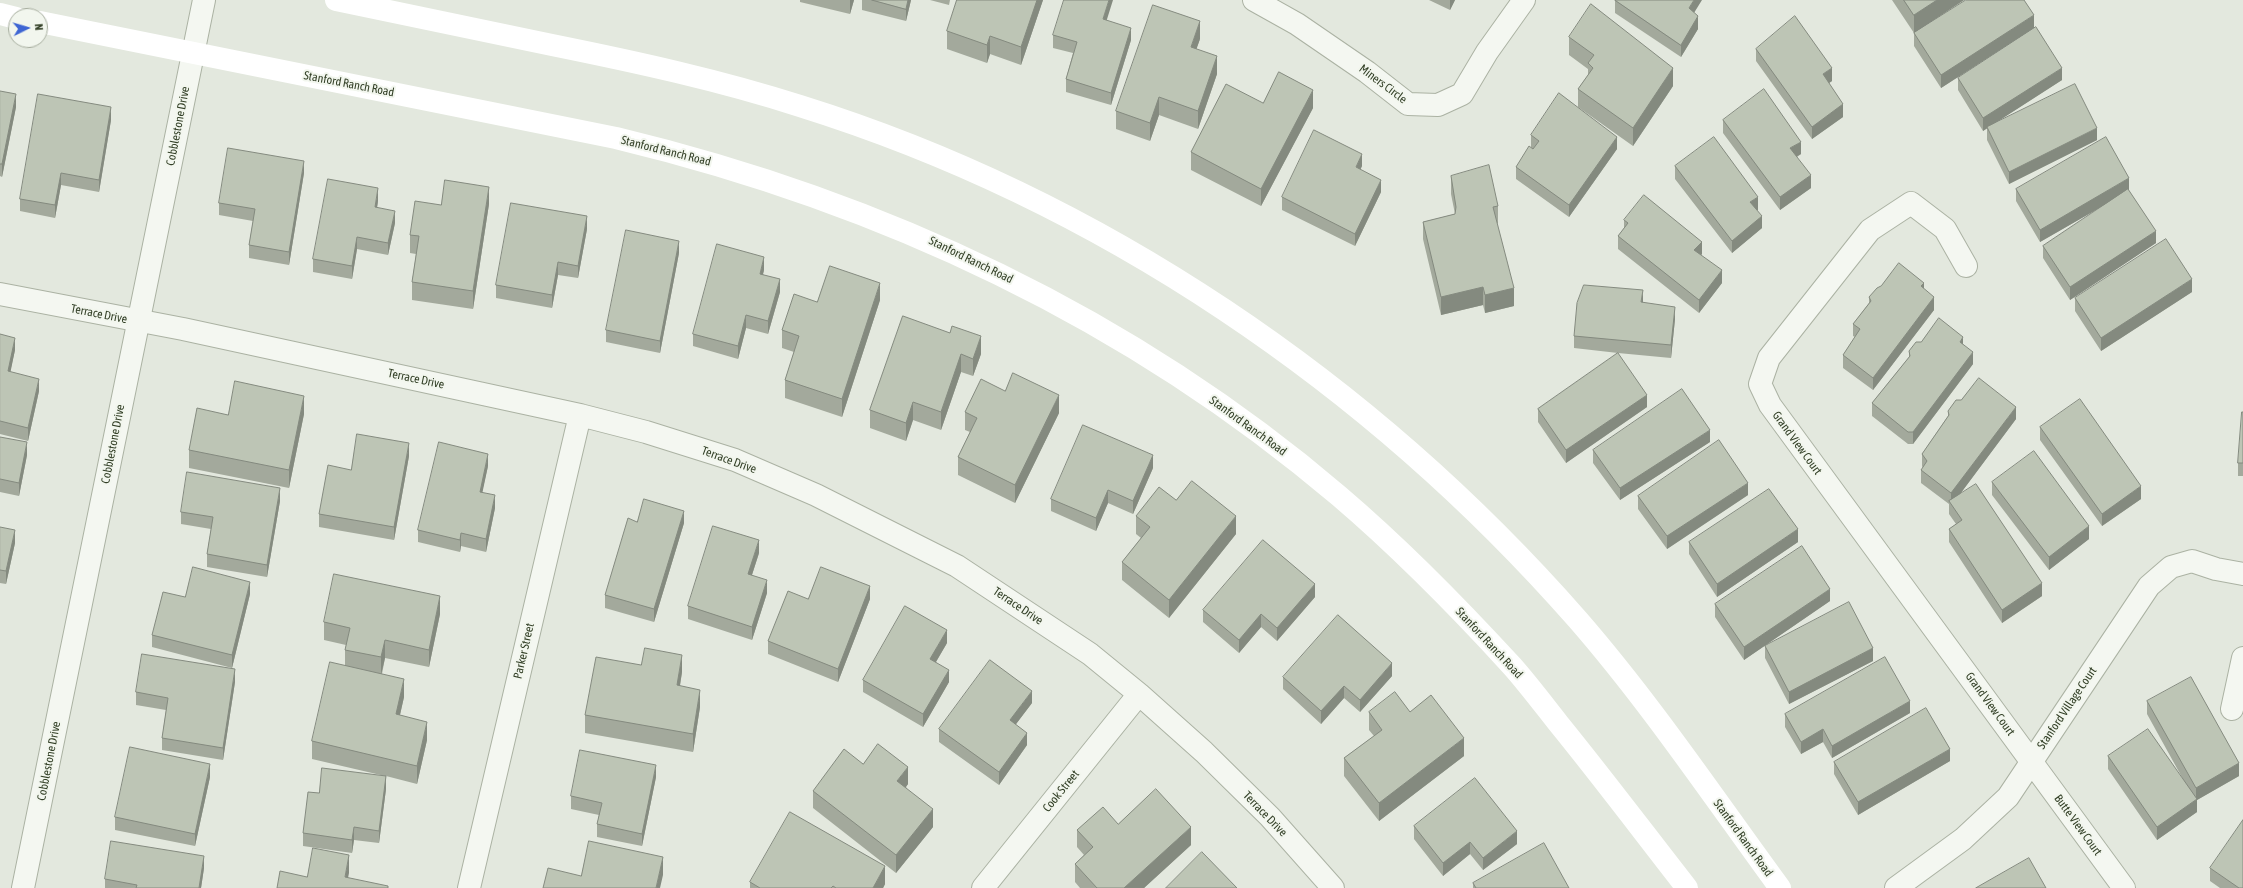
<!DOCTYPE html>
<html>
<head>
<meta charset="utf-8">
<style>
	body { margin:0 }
	#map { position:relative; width:2243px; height:888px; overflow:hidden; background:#e3e8de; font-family:"Asap Condensed",sans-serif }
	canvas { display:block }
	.north { position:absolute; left:8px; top:8px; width:40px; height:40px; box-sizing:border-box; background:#f2f6ee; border:1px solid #a6ad9e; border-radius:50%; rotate:85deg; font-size:11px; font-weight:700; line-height:16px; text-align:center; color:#334027 }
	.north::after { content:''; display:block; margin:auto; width:14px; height:18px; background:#3e65d3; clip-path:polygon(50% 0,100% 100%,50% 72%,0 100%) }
</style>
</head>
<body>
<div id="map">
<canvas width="2243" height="888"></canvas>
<div class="north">N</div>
</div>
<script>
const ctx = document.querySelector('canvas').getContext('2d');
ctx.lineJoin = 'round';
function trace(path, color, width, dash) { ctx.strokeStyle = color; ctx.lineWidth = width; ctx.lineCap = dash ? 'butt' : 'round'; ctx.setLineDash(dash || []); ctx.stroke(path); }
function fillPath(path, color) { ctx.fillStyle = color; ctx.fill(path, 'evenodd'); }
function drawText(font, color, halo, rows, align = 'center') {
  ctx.font = font + ' "Asap Condensed",sans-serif'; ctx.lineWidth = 4; ctx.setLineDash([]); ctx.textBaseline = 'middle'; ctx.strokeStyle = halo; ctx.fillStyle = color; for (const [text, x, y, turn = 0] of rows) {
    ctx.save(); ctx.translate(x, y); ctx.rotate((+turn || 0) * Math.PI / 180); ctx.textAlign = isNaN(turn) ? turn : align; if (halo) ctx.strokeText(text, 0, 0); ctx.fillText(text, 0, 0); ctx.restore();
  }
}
const minor = new Path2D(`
	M1254 0 1297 24 1367 72 1408 104 1438 105 1462 94 1487 52 1524 0
	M1966 266 1945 229 1911 203 1870 230 1769 358 1760 384 1770 405 2124 888
	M0 294 183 329 580 415 646 432 735 460 816 495 957 566 1090 654 1139 694 1204 752 1270 817 1333 888
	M2232 709 2243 658
	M469 888 580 415
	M983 888 1139 694
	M1896 888 1963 839 2008 797 2149 586 2171 567 2192 561 2216 569 2243 574`);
const tertiary = new Path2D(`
	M23 888 204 0`);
const secondary = new Path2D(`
	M336 0C408 15 480 30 552 45 636 62 719 80 800 106 1101 200 1371 384 1578 620 1651 704 1714 798 1780 888
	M0 14 16 18
	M40 22 616 138C882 202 1130 318 1339 496 1400 548 1458 607 1512 666 1528 684 1543 704 1558 723 1602 777 1644 833 1687 888`);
const wall = new Path2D(`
	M800 0H854L850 14 800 2Z
	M862 0H911L906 21 862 10Z
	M930 0H950L949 5Z
	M957 0H1043L1021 65 990 54 987 63 947 49V31Z
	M1429 0H1455L1450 10Z
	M1615 0 1694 13 1698 29 1681 57 1615 13Z
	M1892 0H1964L1914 33Z
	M1107 20 1131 40 1111 105 1066 92V79L1073 53 1053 48V35Z
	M2034 28 1941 88 1914 46V33Z
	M1569 37 1673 86 1633 146 1578 107V89L1588 75V69L1569 55Z
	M1200 39 1196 49 1217 74 1198 129 1159 115 1150 141 1116 129V111Z
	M1756 49 1832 81 1829 83 1843 117 1812 139 1756 61Z
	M1958 78 2062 80 1990 126 2097 140 2009 184 1987 140V128L1983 131 1958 90Z
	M0 91 16 107 2 177 0 176Z
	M1263 103 1313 108 1261 206 1191 170V152Z
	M111 120 99 192 61 185 55 218 20 211V199Z
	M1723 120 1801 154 1797 157 1811 188 1780 210 1723 133Z
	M1531 135 1617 149 1569 217 1516 179V167L1531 147Z
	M1362 166 1360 169 1381 192 1355 246 1282 210V197Z
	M1675 166 1758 210H1757L1762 228 1732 253 1675 179Z
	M304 173 289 265 249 258V245L253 221 219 215V203Z
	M1451 176 1498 206V223L1497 224 1514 306 1485 313 1483 305 1441 315 1423 239V222L1455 214 1451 194Z
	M2016 189 2129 191 2156 243 2070 300 2043 258V246L2106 204 2040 242 2016 201Z
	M378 201 377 208 395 223 388 255 357 249 352 279 313 272V259Z
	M489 204 473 309 412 300V282L416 254 410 253V235Z
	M1624 220 1702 254 1701 255 1722 283 1699 313 1618 249V236L1624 228Z
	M587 229 578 278 558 275 552 308 496 298V285Z
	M679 253 660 353 606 342V330Z
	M764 270 763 274 780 292 768 334 746 328 738 359 693 346V334Z
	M1924 289 1934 310 1873 390 1843 368V355L1855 337 1853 336V324L1869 303V297Z
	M2192 292 2101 351 2075 311V298Z
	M880 300 842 417 785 398V380L794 352 782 348V330L817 302Z
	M1643 302 1675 319 1671 358 1618 353 1647 407 1566 463 1538 422V409L1618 353 1574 348V336Z
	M903 316 981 354 973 376 961 372 941 430 913 420 906 441 870 428V410Z
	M0 334 15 350 10 372 39 391 28 441 0 434Z
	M1963 344 1973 364 1913 444H1908L1872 416V403L1909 357V351Z
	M1005 391 1059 413 1015 503 958 475V457L970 432 965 430V412Z
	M1948 411 2016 419 1959 495 2042 596 2002 623 1949 542V529L1956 524 1949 514V504L1921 483V470L1923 468 1922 466V454L1948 416Z
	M2243 412V476H2238V463Z
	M304 414 289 488 189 468V450L228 415Z
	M2040 427 2141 499 2102 526 2040 440Z
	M0 437 27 455 19 496 0 492Z
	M1710 442 1620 500 1593 463V450Z
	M409 456 394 540 319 527V514L351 470Z
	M488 466 482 492 495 508 486 552 461 546 460 552 418 542V530Z
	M1153 468 1133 514 1108 503 1096 531 1051 511V499Z
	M1992 482 2089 539 2049 570 1992 495Z
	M1748 495 1667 549 1638 509V496Z
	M1176 500 1236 534 1169 618 1122 580V562L1141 538 1136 534V516Z
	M280 501 267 577 207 567V554L211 529 181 524V512Z
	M637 522 684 523 654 622 605 608V595Z
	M0 527 15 543 6 584 0 583Z
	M1689 542H1798L1717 597 1689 554Z
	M759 553 752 575 767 593 752 640 688 619V606Z
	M250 594 232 668 152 647V635Z
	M1315 597 1277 641 1261 627 1239 653 1203 622V610Z
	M808 599H870L838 682 768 654V641Z
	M1830 601 1744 660 1715 617V604Z
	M440 614 429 667 385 658 382 674 404 697 400 715 427 740 417 784 386 776V789L379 843 354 840 352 853 303 846V833L319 793 385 776 312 759V741L345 665V650L346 645 324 640V622Z
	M947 643 936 662 949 682 923 727 863 692V680Z
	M1765 646 1873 661 1789 704 1765 658Z
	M682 672 680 686 700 707 693 752 585 733V715Z
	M1392 676 1360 712 1344 698 1321 724 1283 689V677Z
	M235 682 223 760 162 750V738L166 710 136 705V692Z
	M2147 701 2239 776 2197 800V812L2157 840 2108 769V756L2184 781 2147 714Z
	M1032 703 1016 724 1027 745 999 785 939 742V729Z
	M1369 712 1464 756 1379 821 1344 776V758L1374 736 1369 730Z
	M1910 713 1832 758 1823 742 1801 754 1785 727V714Z
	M1950 761 1858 815 1834 774V762Z
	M863 764 908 784 906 787 933 827 896 873 813 808V791Z
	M210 777 195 846 115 830V817Z
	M656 777 642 846 597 837V824L599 815 571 809V796Z
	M1118 824 1191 845 1144 888H1080L1075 882V864L1084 855 1077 847V830Z
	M1414 826 1517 844 1483 870 1470 854 1443 876 1414 839Z
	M204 868 201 888H105V879Z
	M2210 868 2243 888H2220L2210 881Z
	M750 882 885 884 883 888H750Z
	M1473 883 1569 888H1473Z`);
const shadedWall = new Path2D(`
	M850 0H854L850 14Z
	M908 0H911L906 21V9Z
	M1037 0H1043L1021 65V47Z
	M1109 0H1113L1103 32V19Z
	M1450 0H1455L1450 10Z
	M1694 0H1702L1689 21V8Z
	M1937 0H1964L1914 33V15Z
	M2034 15V28L1941 88V75Z
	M1698 16V29L1681 57V45Z
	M1200 21V39L1191 65V47Z
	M1131 28V40L1111 105V93Z
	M990 36V54L987 63V45Z
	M1217 56V74L1198 129V111Z
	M1673 68V86L1633 146V128Z
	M1832 68V81L1823 87V74Z
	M2062 68V80L1983 131V118Z
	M1313 90V108L1261 206V189Z
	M16 94V107L2 177V164Z
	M1159 97V115L1150 141V123Z
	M1843 104V117L1812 139V127Z
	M111 107V120L99 192V180Z
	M2097 128V140L2009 184V172Z
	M1617 137V149L1569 217V205Z
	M1801 142V154L1790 160V148Z
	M1362 154V166L1356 180V167Z
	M304 161V173L289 265V252Z
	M61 173V185L55 218V205Z
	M1811 175V188L1780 210V197Z
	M2129 178V191L2040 242V230Z
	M1381 180V192L1355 246V234Z
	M489 187V204L473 309V291Z
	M378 188V201L375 220V207Z
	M1758 197V210L1750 215V202Z
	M395 211V223L388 255V243Z
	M587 216V229L578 278V266Z
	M1762 216V228L1732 253V241Z
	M2156 231V243L2070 300V287Z
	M357 237V249L352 279V266Z
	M679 241V253L660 353V341Z
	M1702 242V254L1694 262V250Z
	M764 257V270L760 286V274Z
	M558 262V275L552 308V295Z
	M1722 270V283L1699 313V300Z
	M780 279V292L768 334V321Z
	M2192 279V292L2101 351V338Z
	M880 283V300L842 417V399Z
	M1924 283V295L1921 286Z
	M1483 287V305L1441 315V297Z
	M1514 288V306L1485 313V295Z
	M1643 290V303L1641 302Z
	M1934 297V310L1873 390V378Z
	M1675 307V319L1671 358V345Z
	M746 315V328L738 359V346Z
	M981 336V354L973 376V359Z
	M1963 337V350L1960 342Z
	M15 338V350L8 384V371Z
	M1973 352V364L1913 444V432Z
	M961 354V372L941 430V412Z
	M39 379V391L28 441V428Z
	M1059 395V413L1015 503V485Z
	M1647 395V407L1566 463V450Z
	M304 396V414L289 488V470Z
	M913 402V420L906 441V423Z
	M2016 407V419L1952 505 1951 504V493Z
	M1710 430V442L1620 500V488Z
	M27 442V455L19 496V483Z
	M409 443V456L394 540V527Z
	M488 454V466L480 504V492Z
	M1153 455V468L1133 514V501Z
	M1748 483V495L1667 549V536Z
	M2141 486V499L2102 526V514Z
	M280 488V501L267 577V565Z
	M1108 490V503L1096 531V518Z
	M495 495V508L486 552V539Z
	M684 511V523L654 622V609Z
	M1236 516V534L1169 618V600Z
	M2089 526V539L2049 570V557Z
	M1798 529V542L1717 597V584Z
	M15 530V543L6 584V571Z
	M461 533V546L460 552V540Z
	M759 540V553L748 587V574Z
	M767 580V593L752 640V627Z
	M250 582V594L232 668V655Z
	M2042 583V596L2002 623V610Z
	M1315 584V597L1277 641V628Z
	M870 586V599L838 682V669Z
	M1830 589V601L1744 660V647Z
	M440 596V614L429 667V650Z
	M1261 614V627L1239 653V640Z
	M947 630V643L930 672V659Z
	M385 640V658L381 675V657Z
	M1873 648V661L1789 704V692Z
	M682 655V672L677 703V685Z
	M1392 663V676L1360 712V700Z
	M235 669V682L223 760V748Z
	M949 670V682L923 727V714Z
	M404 679V697L396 732V714Z
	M1344 686V698L1321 724V711Z
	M700 690V707L693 752V734Z
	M1032 691V703L1010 732V720Z
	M1910 701V713L1832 758V746Z
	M427 722V740L417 784V766Z
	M1823 729V742L1801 754V742Z
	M1027 733V745L999 785V772Z
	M1464 738V756L1379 821V803Z
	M1950 749V761L1858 815V802Z
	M2239 763V776L2197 800V812L2157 840V827L2196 800V788Z
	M210 764V777L195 846V834Z
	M656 765V777L642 846V834Z
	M908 767V784L897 799V781Z
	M386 776V789L379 843V831Z
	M933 809V827L896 873V855Z
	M354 827V840L352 853V840Z
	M1191 827V845L1144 888H1124Z
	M1517 831V844L1483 870V858Z
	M1470 842V854L1443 876V863Z
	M349 855V873L346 888 345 877Z
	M204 856V868L201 888H199Z
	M663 857V875L660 888H656Z
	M885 866V884L883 888H873Z`);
const building = new Path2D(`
	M872 0H908L906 9Z
	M957 0H1037L1021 47 990 36 987 45 947 31Z
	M1064 0H1109L1103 19 1131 28 1111 93 1066 79 1077 42 1053 35Z
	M1615 0H1694L1689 8 1698 16 1681 45Z
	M1904 0H1937L1914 15Z
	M1966 0H2024L2034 15 1941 75 1914 33Z
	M1591 4 1673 68 1633 128 1578 89 1593 68 1588 63 1594 55 1569 37Z
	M1153 5 1200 21 1191 47 1217 56 1198 111 1159 97 1150 123 1116 111Z
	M1795 16 1832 68 1823 74 1843 104 1812 127 1756 49Z
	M2036 27 2062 68 1983 118 1958 78Z
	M1279 72 1313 90 1261 189 1191 152 1226 84 1263 103Z
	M2075 84 2097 128 2009 172 1987 127Z
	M1764 89 1801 142 1790 148 1811 175 1780 197 1723 120Z
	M0 91 16 94 2 164H0Z
	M1559 93 1617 137 1569 205 1516 167 1529 146 1533 149 1539 141 1531 135Z
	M38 94 111 107 99 180 61 173 55 205 20 199Z
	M1314 130 1362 154 1356 167 1381 180 1355 234 1282 197Z
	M1714 137 1758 197 1750 202 1762 216 1732 241 1675 166Z
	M2106 137 2129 178 2040 230 2016 189Z
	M228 148 304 161 289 252 249 245 255 209 219 203Z
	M1489 165 1498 206 1493 207 1514 288 1485 295 1483 287 1441 297 1423 222 1455 214 1456 207 1451 176Z
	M328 179 378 188 375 207 395 211 388 243 357 237 352 266 313 259Z
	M445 180 489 187 473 291 412 282 419 236 410 235 415 201 441 205Z
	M2128 189 2156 231 2070 287 2043 246Z
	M1644 195 1702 242 1694 250 1722 270 1699 300 1618 236 1628 223 1624 220Z
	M511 203 587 216 578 266 558 262 552 295 496 285Z
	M626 230 679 241 660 341 606 330Z
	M2166 239 2192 279 2101 338 2075 298Z
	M717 244 764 257 760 274 780 279 768 321 746 315 738 346 693 334Z
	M1899 263 1924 283 1921 286 1934 297 1873 378 1843 355 1860 329 1853 324 1871 301 1869 297 1877 288 1881 286Z
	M830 266 880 283 842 399 785 380 799 336 782 330 794 294 817 302Z
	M1584 285 1643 290 1641 302 1675 307 1671 345 1574 336 1577 303Z
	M903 316 950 333 952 326 981 336 973 359 961 354 941 412 913 402 906 423 870 410Z
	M1939 318 1963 337 1960 342 1973 352 1913 432H1908L1872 403 1910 356 1909 351 1916 342H1921Z
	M0 334 15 338 8 371 39 379 28 428 0 421Z
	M1618 353 1647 395 1566 450 1538 409Z
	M1013 373 1059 395 1015 485 958 457 977 418 965 412 981 379 1005 391Z
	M1979 378 2016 407 1951 493 1921 470 1927 461 1922 454 1949 415 1948 411 1956 400H1961Z
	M235 381 304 396 289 470 189 450 197 408 228 415Z
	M1682 389 1710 430 1620 488 1593 450Z
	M2080 399 2141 486 2102 514 2040 427Z
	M2242 412H2243V463H2238Z
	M1083 425 1153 455 1133 501 1108 490 1096 518 1051 499Z
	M357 434 409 443 394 527 319 514 328 465 351 470Z
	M0 437 27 442 19 483 0 479Z
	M1719 440 1748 483 1667 536 1638 496Z
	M439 442 488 454 480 492 495 495 486 539 461 533 460 540 418 530Z
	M2034 451 2089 526 2049 557 1992 482Z
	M187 472 280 488 267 565 207 554 213 517 181 512Z
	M1192 481 1236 516 1169 600 1122 562 1150 527 1136 516 1159 487 1176 500Z
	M1976 484 2042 583 2002 610 1949 529 1962 520 1949 501Z
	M1769 489 1798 529 1717 584 1689 542Z
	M644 499 684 511 654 609 605 595 628 518 637 522Z
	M713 526 759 540 748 574 767 580 752 627 688 606Z
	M0 527 15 530 6 571 0 570Z
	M1263 540 1315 584 1277 628 1261 614 1239 640 1203 610Z
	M1802 546 1830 589 1744 647 1715 604Z
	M193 567 250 582 232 655 152 635 163 592 185 597Z
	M821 567 870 586 838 669 768 641 788 591 808 599Z
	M334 574 440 596 429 650 385 640 381 657 345 650 350 628 324 622Z
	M1849 602 1873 648 1789 692 1765 646Z
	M905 606 947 630 930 659 949 670 923 714 863 680Z
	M1338 615 1392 663 1360 700 1344 686 1321 711 1283 677Z
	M645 648 682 655 677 685 700 690 693 734 585 715 596 657 641 665Z
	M142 654 235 669 223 748 162 738 168 698 136 692Z
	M1885 657 1910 701 1832 746 1823 729 1801 742 1785 714Z
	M990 660 1032 691 1010 720 1027 733 999 772 939 729Z
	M330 662 404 679 396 714 427 722 417 766 312 741Z
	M2191 677 2239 763 2196 788 2147 701Z
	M1395 692 1410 712 1431 695 1464 738 1379 803 1344 758 1382 730 1369 712Z
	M1926 708 1950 749 1858 802 1834 762Z
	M2148 729 2197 799 2157 827 2108 756Z
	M878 744 908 767 897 781 933 809 896 855 813 791 844 749 863 764Z
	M130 747 210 764 195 834 115 817Z
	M580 750 656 765 642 834 597 824 602 803 571 796Z
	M322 768 386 776 379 831 354 827 352 840 303 833 308 792 319 793Z
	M1475 778 1517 831 1483 858 1470 842 1443 863 1414 826Z
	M1156 789 1191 827 1124 888H1097L1075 864 1093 847 1077 830 1103 807 1118 824Z
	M790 812 885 866 873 888H836L833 886 831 888H760L750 882Z
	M2243 820V888H2239L2210 868Z
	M111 841 204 856 199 888H136L137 885 105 879Z
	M589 841 663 857 656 888H543L548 868 581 876Z
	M1544 843 1569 888H1476L1473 883Z
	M313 848 349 855 345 877 388 886V888H277L280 871 307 877Z
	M1202 852 1237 888H1166Z
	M2029 858 2046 888H1976Z`);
const streetNames = [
	["Stanford Ranch Road",349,84,11],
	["Miners Circle",1383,84,37],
	["Cobblestone Drive",178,126,-79],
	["Stanford Ranch Road",666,151,14],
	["Stanford Ranch Road",971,260,26],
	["Terrace Drive",99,314,11],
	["Terrace Drive",416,379,12],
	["Stanford Ranch Road",1248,426,36],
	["Grand View Court",1797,443,54],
	["Cobblestone Drive",113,444,-79],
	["Terrace Drive",729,460,20],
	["Terrace Drive",1018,606,34],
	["Stanford Ranch Road",1489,643,47],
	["Parker Street",524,651,-77],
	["Grand View Court",1990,704,54],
	["Stanford Village Court",2067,708,-56],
	["Cobblestone Drive",49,761,-79],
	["Cook Street",1061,791,-51],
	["Terrace Drive",1265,814,46],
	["Butte View Court",2078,825,54],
	["Stanford Ranch Road",1743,838,54]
];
trace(minor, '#abb2a3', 24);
trace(tertiary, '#abb2a3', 24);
trace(minor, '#f4f7f1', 22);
trace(tertiary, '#f4f7f1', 22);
trace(secondary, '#fff', 22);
fillPath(wall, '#a3a99c');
fillPath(shadedWall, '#848a7f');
fillPath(building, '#bdc5b5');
trace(building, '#848a7f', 1);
drawText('12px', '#334027', '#f2f6ee', streetNames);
</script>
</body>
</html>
